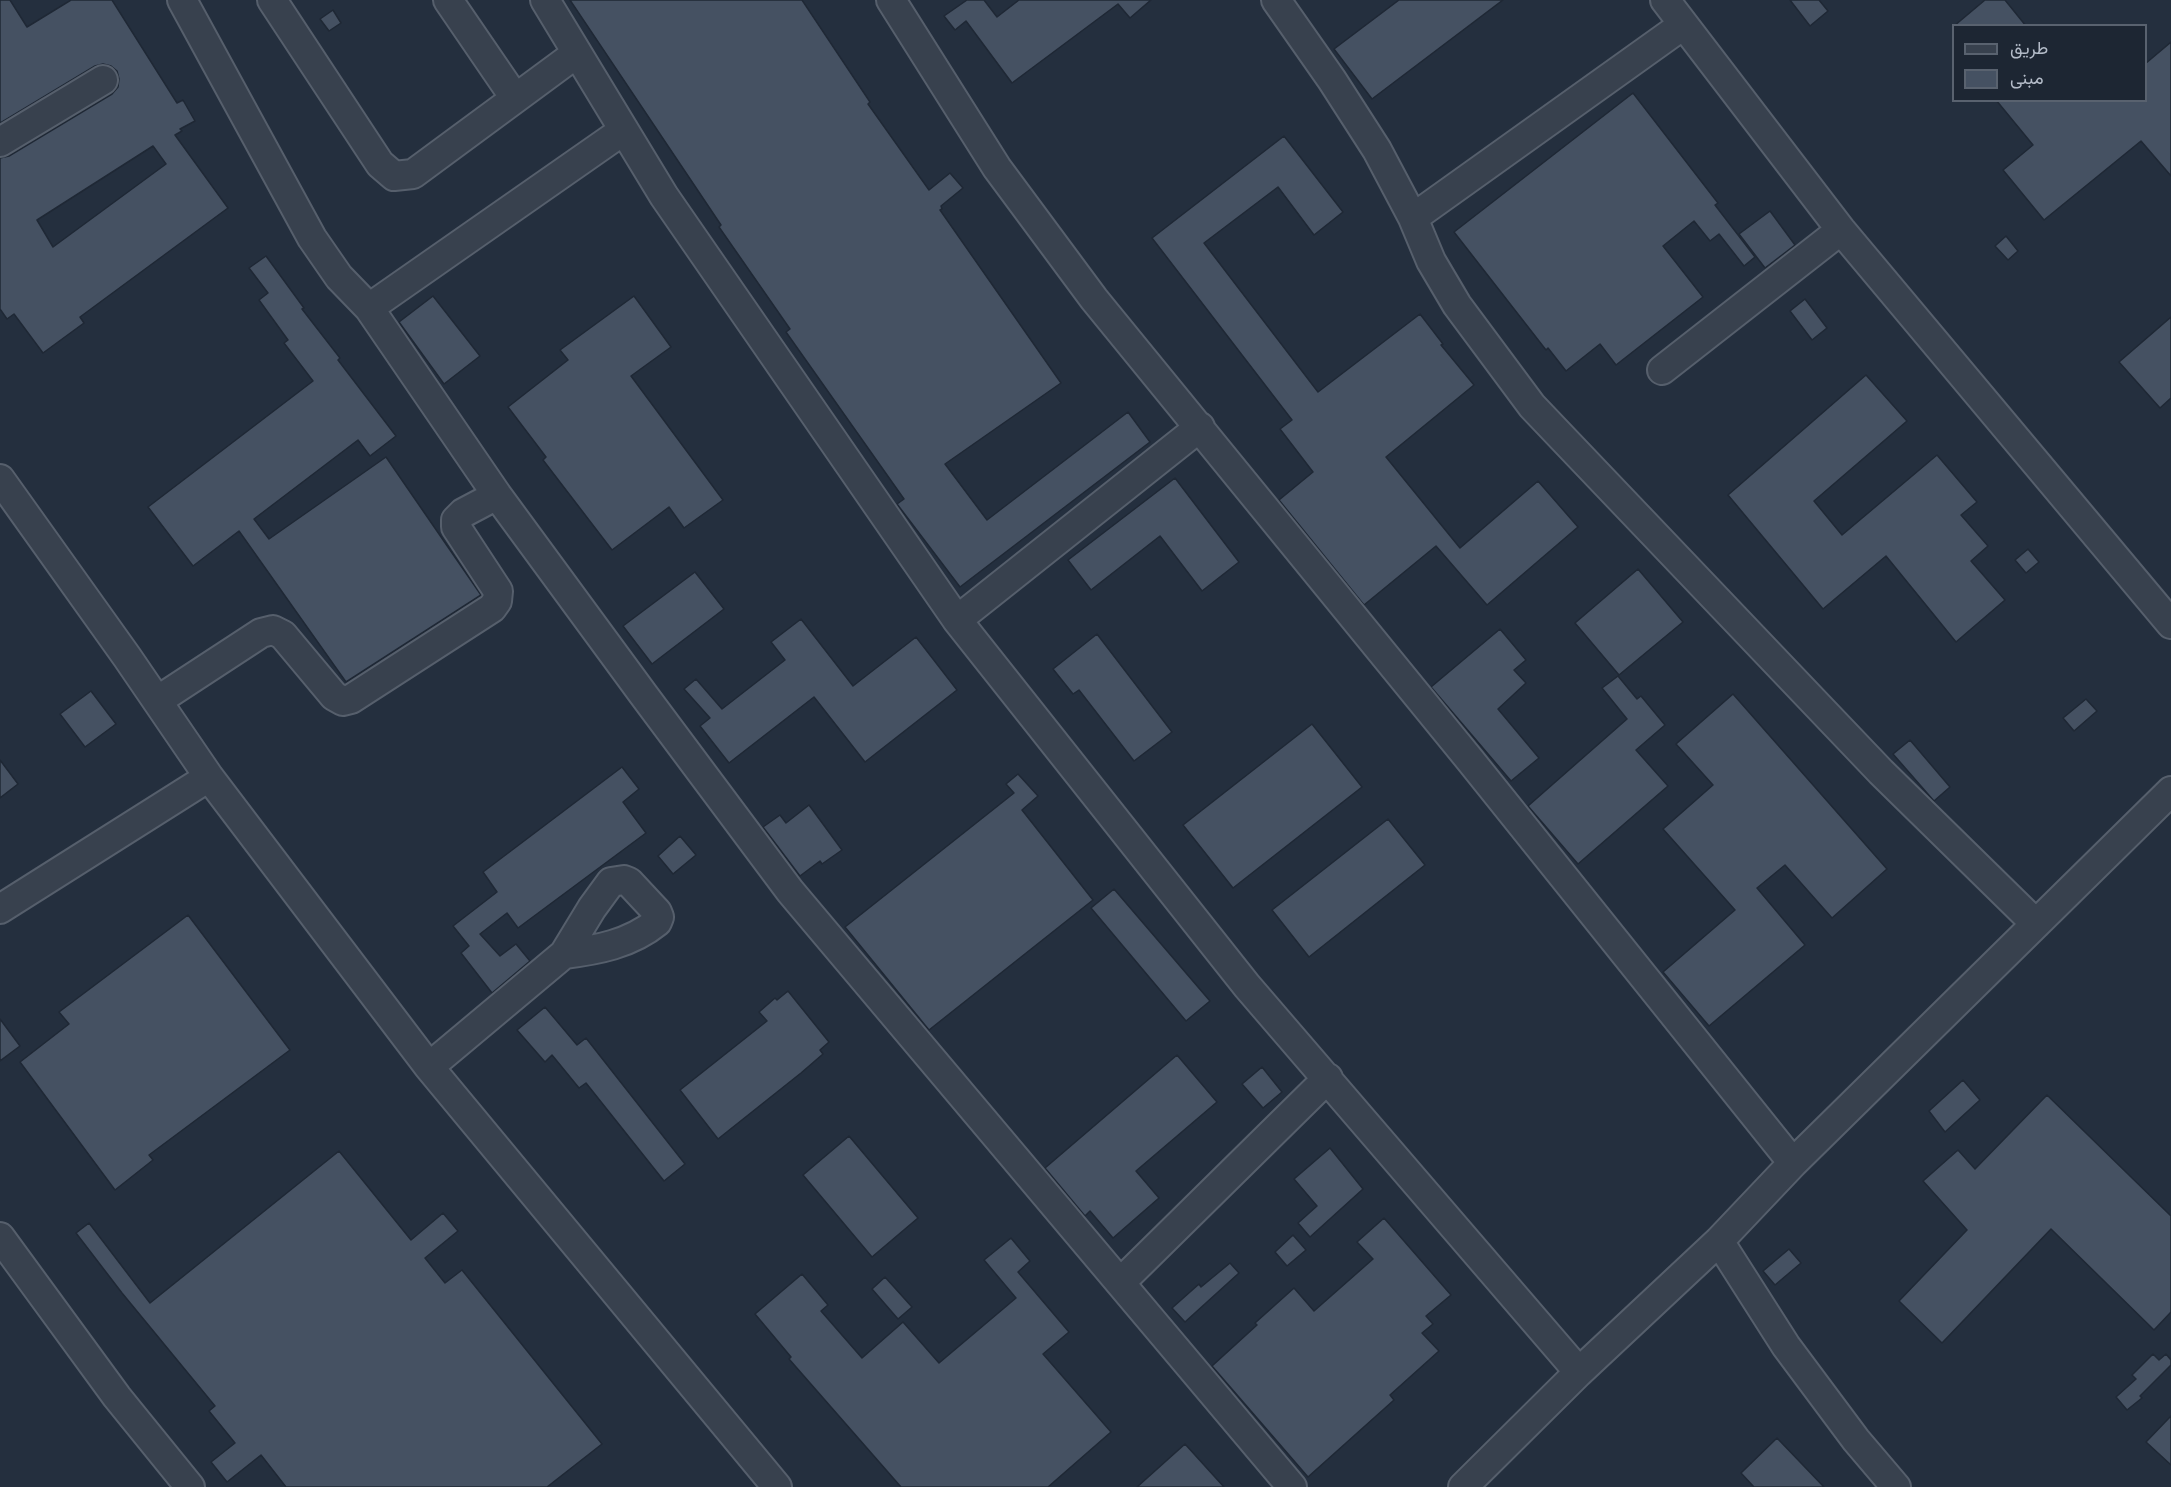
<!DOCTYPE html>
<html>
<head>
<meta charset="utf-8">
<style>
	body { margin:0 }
	#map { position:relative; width:2171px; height:1487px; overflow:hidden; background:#242f3e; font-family:Poppins,Vazirmatn,sans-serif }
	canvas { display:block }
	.legend { position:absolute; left:1952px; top:24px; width:195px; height:78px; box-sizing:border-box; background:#1d2633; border:2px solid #59626f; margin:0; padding:8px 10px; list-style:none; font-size:18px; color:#b4bcc9 }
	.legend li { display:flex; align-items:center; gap:12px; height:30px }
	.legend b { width:30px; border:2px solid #59626f }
</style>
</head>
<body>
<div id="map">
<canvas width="2171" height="1487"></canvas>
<ul class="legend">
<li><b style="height:8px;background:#38414e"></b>طريق</li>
<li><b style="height:16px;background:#455162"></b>مبنى</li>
</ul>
</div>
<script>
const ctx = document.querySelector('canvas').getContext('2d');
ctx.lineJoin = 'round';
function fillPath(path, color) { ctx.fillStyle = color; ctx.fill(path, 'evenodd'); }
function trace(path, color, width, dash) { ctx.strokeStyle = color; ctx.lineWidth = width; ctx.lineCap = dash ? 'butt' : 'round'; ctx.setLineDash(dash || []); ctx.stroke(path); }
const building = new Path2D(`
	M0 0H10L27 27 71 0H112L177 103 183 100 195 121 180 129 182 131 175 135 228 208 80 317 84 323 43 353 14 314 7 319 0 309V158L9 156 112 94 118 87 119 79 117 71 111 66 103 64 95 66 0 123ZM153 146 166 164 53 247 37 220Z
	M570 0H802L870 102 868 104 929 190 950 173 963 188 941 206 942 209 940 210 1061 383 945 464 987 520 1128 412 1150 442 960 587 897 504 904 499 786 332 790 329 719 227 721 225Z
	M967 0H984L997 17 1019 0H1151L1130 18 1118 4 1012 83 966 21 955 30 944 16Z
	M1399 0H1503L1372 99 1334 49Z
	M1790 0H1819L1828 11 1810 26Z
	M1985 0H2005L2026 26H1954Z
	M333 10 341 23 329 31 320 19Z
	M2171 42V176L2141 141 2044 220 2003 170 2033 145 1996 100H2145V64Z
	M1633 93 1718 203 1715 205 1755 257 1744 266 1719 234 1710 241 1694 221 1663 246 1703 297 1616 365 1600 344 1566 371 1548 348 1546 350 1454 232Z
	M1284 136 1343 212 1314 235 1278 187 1204 243 1318 392 1420 314 1443 344 1441 345 1474 385 1386 457 1460 548 1538 481 1578 527 1487 605 1436 546 1364 605 1279 500 1313 472 1280 429 1292 420 1152 238Z
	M1770 211 1795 245 1765 268 1739 234Z
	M2006 236 2018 251 2008 260 1995 246Z
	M266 256 304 308 302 309 340 358 338 360 396 436 370 456 358 440 254 519 269 539 386 457 481 595 346 682 239 531 193 566 148 507 313 381 284 343 288 340 259 300 268 293 249 268Z
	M433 296 480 356 444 384 399 322Z
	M634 296 671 347 631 376 723 500 684 528 669 507 612 550 543 460 546 457 508 407 568 360 560 350Z
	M1805 299 1827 328 1812 340 1790 311Z
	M2171 317V398L2160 408 2119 362Z
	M1866 375 1907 421 1814 501 1842 535 1937 455 1977 502 1961 515 1988 546 1971 561 2005 600 1956 642 1886 556 1823 609 1728 495Z
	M1175 478 1239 562 1202 591 1160 536 1091 590 1068 560Z
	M2028 549 2039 562 2026 573 2015 560Z
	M1638 569 1683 622 1619 675 1575 623Z
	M695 572 724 609 652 664 623 626Z
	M801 619 853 686 916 637 957 690 865 762 814 697 729 763 700 726 710 718 684 689 696 679 722 709 785 660 771 642Z
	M1500 629 1526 660 1514 670 1526 683 1498 709 1539 758 1511 781 1431 687Z
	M1097 634 1172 732 1134 761 1079 690 1073 694 1053 669Z
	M1618 676 1637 699 1641 696 1665 725 1636 750 1668 786 1578 864 1528 806 1627 719 1602 688Z
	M91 691 116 724 85 747 60 714Z
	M1733 694 1887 869 1832 918 1785 865 1757 888 1805 945 1709 1026 1663 972 1735 910 1663 829 1713 785 1676 744Z
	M2086 699 2097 711 2074 731 2063 718Z
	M1312 724 1362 787 1233 888 1183 825Z
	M1910 740 1950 787 1934 801 1893 754Z
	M0 760 18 784 0 798Z
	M622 767 639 789 623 802 646 833 518 928 507 913 480 934 500 956 516 944 530 961 492 993 461 953 469 946 453 926 497 892 483 872Z
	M1018 774 1038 796 1022 810 1093 900 929 1030 845 927 1014 793 1006 784Z
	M809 805 842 850 822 864 820 861 800 876 763 827 780 815 786 823Z
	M1388 819 1425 865 1309 957 1272 910Z
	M680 836 696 855 673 874 658 856Z
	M1114 889 1210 1001 1186 1021 1091 908Z
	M188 915 290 1050 149 1155 153 1160 115 1190 20 1062 69 1024 59 1012Z
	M788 991 829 1042 820 1050 823 1054 801 1073 718 1139 680 1090 767 1021 759 1012 775 998 777 1000Z
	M545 1007 577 1045 586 1038 685 1164 664 1181 586 1083 579 1088 552 1055 545 1062 517 1030Z
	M0 1019 20 1046 0 1061Z
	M1177 1055 1217 1102 1136 1171 1159 1198 1113 1238 1090 1211 1085 1216 1045 1168Z
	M1262 1067 1282 1092 1263 1108 1242 1084Z
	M1963 1080 1980 1100 1945 1132 1929 1111Z
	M2047 1095 2171 1216V1312L2154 1330 2051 1229 1942 1343 1899 1301 1967 1230 1923 1181 1958 1150 1975 1169Z
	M849 1136 918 1218 872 1257 803 1175Z
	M1330 1148 1363 1189 1310 1237 1298 1223 1317 1206 1294 1179Z
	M339 1151 411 1240 443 1213 458 1231 425 1258 445 1283 462 1270 602 1444 547 1487H286L261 1455 227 1482 211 1462 235 1443 209 1411 215 1406 122 1293 76 1233 89 1223 150 1303Z
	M1384 1218 1451 1295 1426 1316 1433 1324 1422 1333 1439 1351 1390 1395 1394 1400 1308 1477 1212 1366 1257 1325 1255 1323 1294 1288 1314 1311 1373 1259 1357 1242Z
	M1293 1235 1306 1250 1287 1266 1275 1252Z
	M1011 1238 1030 1261 1018 1272 1069 1332 1043 1354 1111 1432 1048 1487H901L789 1359 791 1357 755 1314 802 1274 828 1305 821 1311 862 1358 903 1322 939 1363 1016 1298 984 1260Z
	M1789 1249 1801 1263 1775 1285 1763 1271Z
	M1230 1263 1239 1273 1185 1322 1172 1308 1199 1284 1201 1287Z
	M885 1277 912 1307 898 1319 872 1289Z
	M2153 1354 2159 1360 2166 1354 2171 1360V1365L2140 1396 2142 1398 2127 1410 2116 1397 2136 1379 2132 1375Z
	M2171 1416V1465L2146 1442Z
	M1777 1438 1824 1487H1754L1741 1473Z
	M1185 1444 1224 1487H1137Z`);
const minor = new Path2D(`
	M182 0 312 238 339 277 369 308 497 495 643 694 790 891 1292 1487
	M272 0 380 164 394 176 413 174 577 53
	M448 0 515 98
	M545 0 664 196 957 620 1247 986 1579 1372
	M891 0 997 168 1094 299 1470 760 1793 1163
	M1276 0 1332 80 1377 150 1413 218 1431 261 1457 305 1532 406 1881 772 2036 924
	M1665 0 1841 230 2171 624
	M0 142 103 80
	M1413 218 1683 25
	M369 308 624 130
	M1662 370 1841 230
	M0 479 127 657 209 777 429 1067 777 1487
	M957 620 1200 427
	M157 701 261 633 273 630 283 635 334 696 343 701 351 699 492 608 497 601 498 591 456 527V520L463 513 497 495
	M0 909 209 777
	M429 1067 564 954 592 908 611 882 624 880 629 882 657 912 659 917 657 922C630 944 597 950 564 954
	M0 1237 117 1397 190 1487
	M1719 1241 1786 1346 1856 1440 1896 1487
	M1121 1282 1328 1078
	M1463 1487 1579 1372 1719 1241 1793 1163 2171 791`);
fillPath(building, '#455162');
trace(building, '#1f2835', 1.5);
trace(minor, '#565f6c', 32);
trace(minor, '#38414e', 28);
</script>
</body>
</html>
